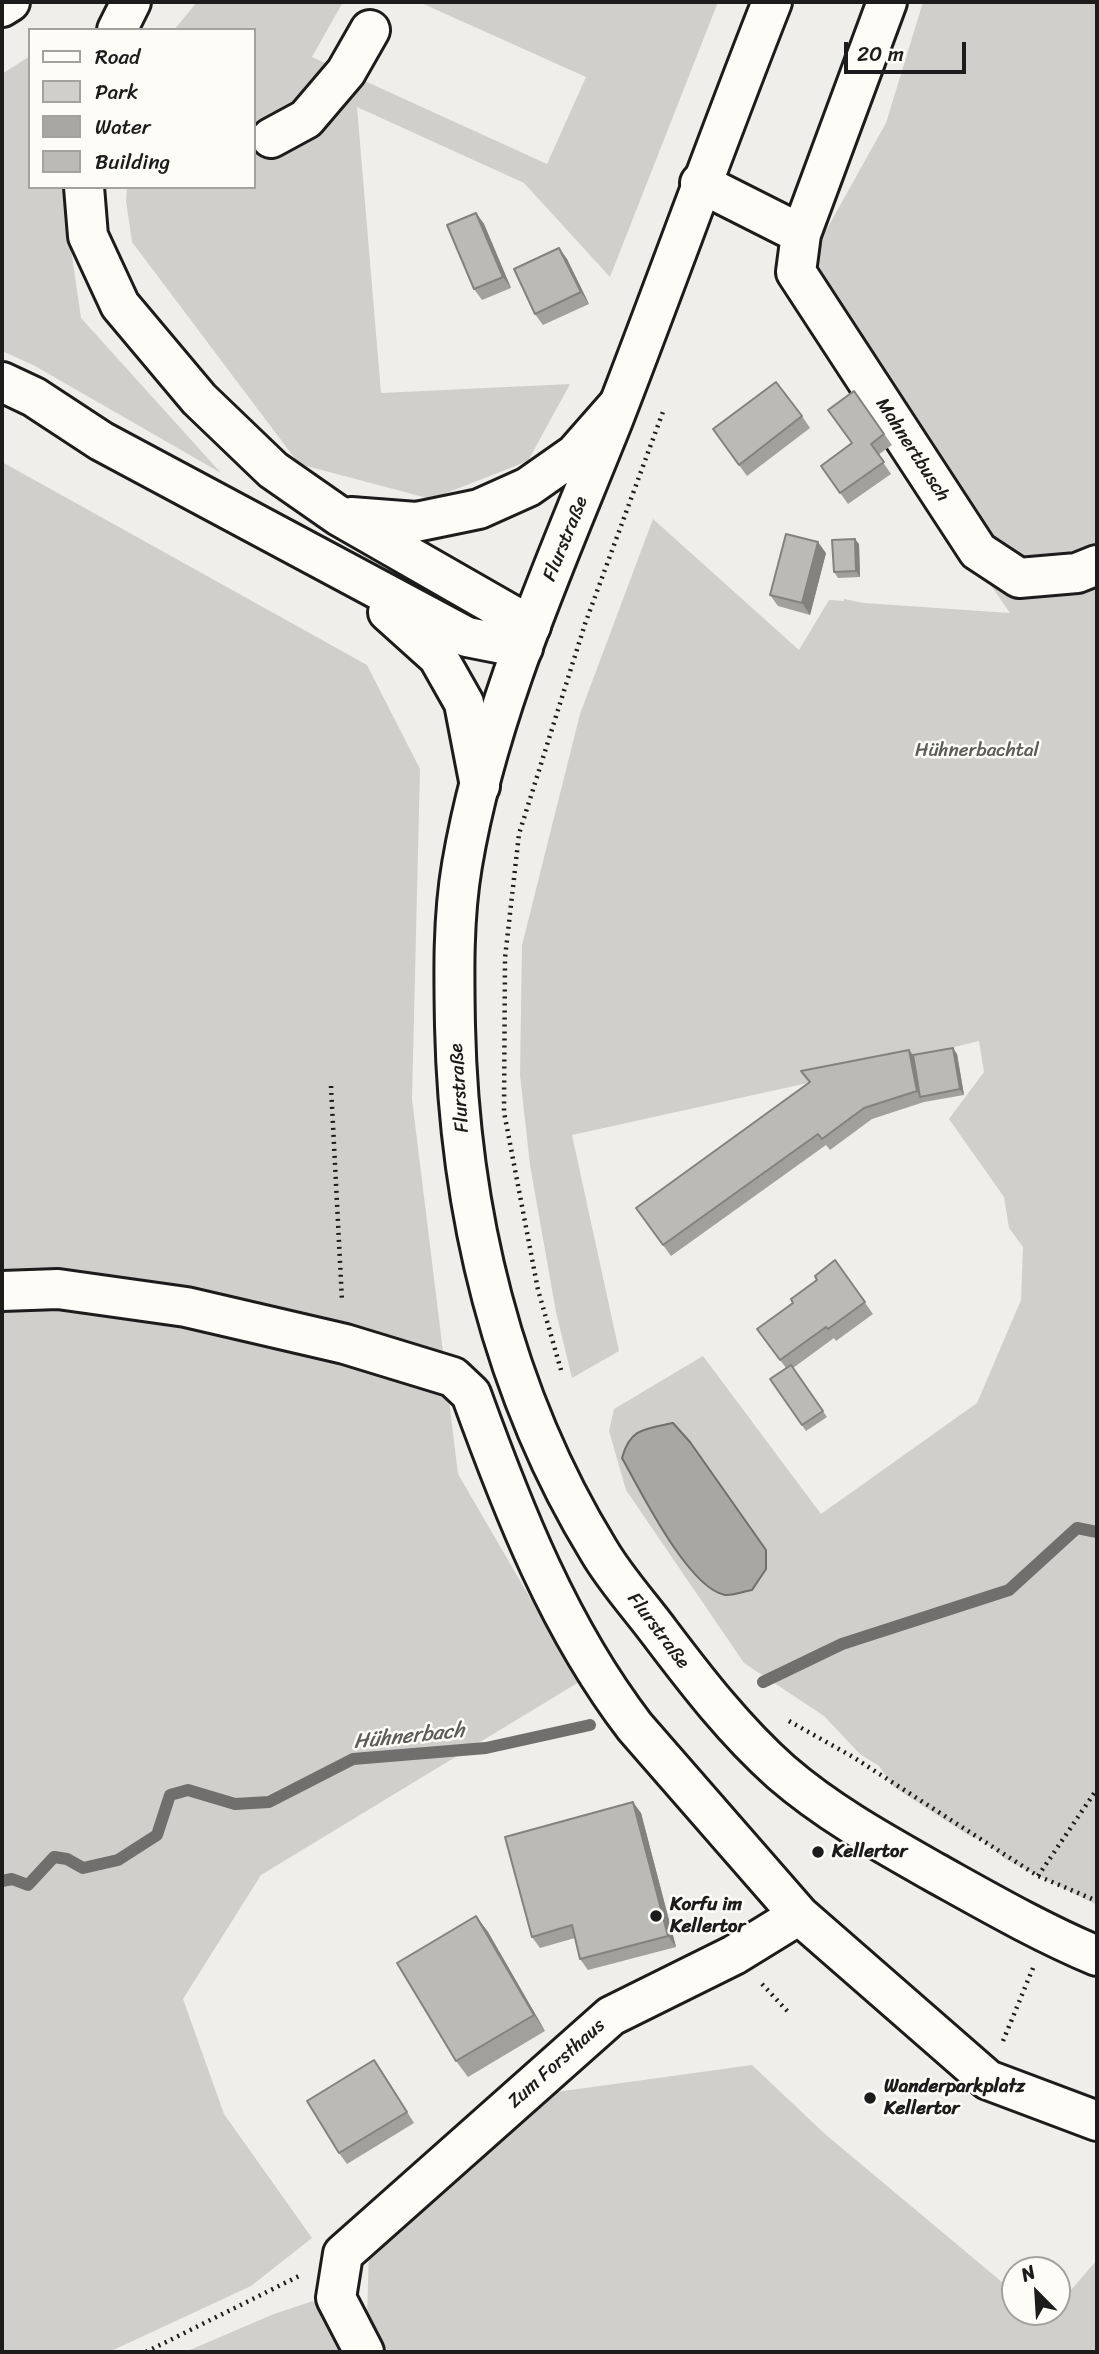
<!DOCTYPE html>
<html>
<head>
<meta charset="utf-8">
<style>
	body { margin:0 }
	#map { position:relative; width:1099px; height:2354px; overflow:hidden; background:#f0eeea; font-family:Sriracha,sans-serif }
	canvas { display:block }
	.frame { position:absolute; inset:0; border:4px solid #1c1c1c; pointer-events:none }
	.legend { position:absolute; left:28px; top:28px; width:228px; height:161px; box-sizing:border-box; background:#fdfcf7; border:2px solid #a3a29f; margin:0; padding:9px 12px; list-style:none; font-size:21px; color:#1c1c1c }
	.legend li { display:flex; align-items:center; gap:14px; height:35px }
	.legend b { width:35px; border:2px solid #a3a29f }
	.north { position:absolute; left:1001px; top:2256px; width:70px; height:70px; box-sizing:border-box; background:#fdfcf7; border:2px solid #a3a29f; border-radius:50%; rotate:336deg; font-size:19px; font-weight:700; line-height:28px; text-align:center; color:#1c1c1c }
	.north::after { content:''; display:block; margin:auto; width:24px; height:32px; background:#1c1c1c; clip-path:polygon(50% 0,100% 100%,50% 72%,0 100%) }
	.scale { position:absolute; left:844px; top:42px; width:122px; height:32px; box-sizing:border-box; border:4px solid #1c1c1c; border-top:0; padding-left:9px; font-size:21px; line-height:24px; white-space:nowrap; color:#1c1c1c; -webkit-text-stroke:5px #fdfcf7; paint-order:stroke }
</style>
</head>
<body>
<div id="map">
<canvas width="1099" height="2354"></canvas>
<div class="frame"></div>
<ul class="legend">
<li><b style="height:9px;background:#fdfcf7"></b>Road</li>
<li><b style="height:19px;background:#d0cfcc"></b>Park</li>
<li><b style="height:19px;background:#a8a7a3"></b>Water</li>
<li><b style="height:19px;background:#bbbab6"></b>Building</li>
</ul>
<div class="north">N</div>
<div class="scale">20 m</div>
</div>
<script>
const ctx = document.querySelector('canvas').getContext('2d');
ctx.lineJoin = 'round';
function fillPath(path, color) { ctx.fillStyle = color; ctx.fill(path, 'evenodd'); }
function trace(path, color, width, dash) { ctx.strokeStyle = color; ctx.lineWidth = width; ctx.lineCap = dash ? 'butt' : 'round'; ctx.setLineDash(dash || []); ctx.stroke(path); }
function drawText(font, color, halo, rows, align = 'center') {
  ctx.font = font + ' Sriracha,sans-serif'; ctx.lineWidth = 5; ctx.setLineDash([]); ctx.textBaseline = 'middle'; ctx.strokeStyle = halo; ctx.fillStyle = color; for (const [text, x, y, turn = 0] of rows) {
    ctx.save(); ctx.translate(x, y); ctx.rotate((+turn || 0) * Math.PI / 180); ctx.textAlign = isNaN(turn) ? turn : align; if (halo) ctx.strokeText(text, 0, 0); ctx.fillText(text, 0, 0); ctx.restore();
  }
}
const green = new Path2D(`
	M197 2H343L312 57 547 164 586 77 419 2H718L610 277 524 183 357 107 381 393 570 384 528 461 431 499 299 464 132 242 126 201 127 187H254V30H174Z
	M923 2H1097V1905L1005 1859 984 1841 968 1835 894 1787 879 1766 860 1754 824 1716 744 1663 626 1490 609 1431 614 1409 703 1356 821 1514 977 1403 1021 1300 1023 1247 1009 1228 1004 1197 949 1119 984 1072 979 1041 817 1081 572 1135 619 1351 572 1378 556 1312 530 1165 520 1075 522 945 580 714 653 519 799 650 829 600 844 601V599L864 603 1010 613 790 295 886 123Z
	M30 56V187H62L81 318 221 473 35 366 2 351V74Z
	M2 462 367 665 420 769 412 1099 458 1474 579 1682 261 1875 183 1999 224 2114 312 2238 251 2286 109 2352H2Z
	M752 2065 825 2134 1015 2293V2312H1038L1046 2319 1052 2312H1057V2306L1097 2260V2352H388L367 2318 369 2247 549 2093Z
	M313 2301 347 2352H185L274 2314Z`);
const water = new Path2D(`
	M673 1423 690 1442 766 1550V1569L752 1590C745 1591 733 1596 725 1595 688 1588 640 1490 622 1458 630 1428 645 1429 673 1423Z`);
const stream = new Path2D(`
	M763 1682 842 1644 1009 1590 1077 1528 1097 1532
	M2 1881 12 1879 28 1885 54 1857 67 1859 83 1868 118 1860 157 1835 170 1795 188 1790 235 1804 269 1802 353 1759 486 1748 590 1725`);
const path = new Path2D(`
	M331 1086 342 1301
	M561 1370 538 1290 504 1112 505 958 519 834 585 624 664 409
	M789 1721 853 1757 1038 1876 1097 1901
	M1038 1876 1097 1789
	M762 1984 790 2014
	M1003 2041 1033 1968
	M146 2352 299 2276`);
const minor = new Path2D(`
	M271 138 306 119 346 72 370 30
	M700 183 801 234 796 272 978 551 1019 578 1077 573 1097 565
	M801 234 887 2
	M2 1291 58 1289 186 1307 345 1344 453 1377 471 1394C513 1510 559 1628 635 1727L799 1915 988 2080 1097 2121
	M364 2352 336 2298 343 2254 611 2016 734 1955 799 1915`);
const major = new Path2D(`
	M772 2C717 141 667 281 613 420 555 565 488 711 462 865 453 918 454 973 455 1026 459 1209 502 1393 599 1551 616 1580 640 1606 660 1633 697 1682 735 1731 781 1772 827 1812 881 1842 934 1872 988 1902 1040 1932 1097 1956`);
const highway = new Path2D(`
	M2 7 10 2
	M117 30 131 2
	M84 187 88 236 120 305 199 399 273 470 339 516 531 626
	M2 382 34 397 101 441 467 637 523 648
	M351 517 416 522 479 509 528 487 575 454 618 405
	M388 612 438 657 464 703 480 786`);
const wall = new Path2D(`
	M476 213 484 224 511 288 482 300 474 289Z
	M559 248 567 259 589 304 543 325 535 314Z
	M854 391 892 445 878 455 891 474 848 504 821 466 852 444Z
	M802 416 810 428 747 476 713 429Z
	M859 544 860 577 838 578 834 572Z
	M826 553 810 615 778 606 770 595Z
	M909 1050 913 1055 957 1054 964 1095 924 1102 872 1119 830 1150 826 1145 671 1256 636 1208 810 1083 801 1071Z
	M835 1260 873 1314 836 1341 834 1338 793 1368 827 1417 806 1431 770 1379 786 1368 757 1329 793 1303Z
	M641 1813 676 1947 588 1970 580 1959 575 1938 540 1948 532 1937Z
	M476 1916 488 1932 545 2031 468 2077 456 2061Z
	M374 2060 414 2123 347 2164 339 2153Z`);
const shadedWall = new Path2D(`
	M476 213 484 224 511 288 503 277Z
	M559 248 567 259 589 304 581 292Z
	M855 539 859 544 860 577 856 571Z
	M818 542 826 553 810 615 802 603Z
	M953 1048 957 1054 964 1095 960 1089Z
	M909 1050 917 1061 920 1097 917 1091Z
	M633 1802 641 1813 676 1947 668 1936Z
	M476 1916 488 1932 545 2031 534 2015Z
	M374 2060 382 2071 414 2123 407 2112Z`);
const building = new Path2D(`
	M476 213 503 277 474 289 447 225Z
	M559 248 581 292 535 314 514 269Z
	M776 382 802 416 739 465 713 429Z
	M854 391 884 434 871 444 884 462 840 493 821 466 852 443 828 410Z
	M786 534 818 542 802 603 770 595Z
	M855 539 856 571 834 572 832 540Z
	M953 1048 960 1089 920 1097 913 1055Z
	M909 1050 917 1091 864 1108 822 1139 818 1134 663 1245 636 1208 810 1082 801 1071Z
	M835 1260 865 1302 828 1329 826 1327 780 1360 757 1329 793 1303 791 1299 817 1280 815 1276Z
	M791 1365 823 1411 802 1425 770 1379Z
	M633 1802 668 1936 580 1959 572 1925 532 1937 505 1837Z
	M476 1916 534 2015 456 2061 397 1963Z
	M374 2060 407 2112 339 2153 307 2101Z`);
const markers = [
	[818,1852,7,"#1c1c1c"],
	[656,1916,7,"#1c1c1c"],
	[870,2098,7,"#1c1c1c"]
];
const streetNames = [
	["Mahnertbusch",912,450,57],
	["Flurstraße",566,539,-68],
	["Flurstraße",460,1088,-94],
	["Flurstraße",658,1631,53],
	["Zum Forsthaus",557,2064,-42]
];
const parkNames = [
	["Hühnerbachtal",977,751]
];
const poiNames = [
	["Kellertor",832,1852],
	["Korfu im",670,1905],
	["Kellertor",670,1927],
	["Wanderparkplatz",884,2087],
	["Kellertor",884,2109]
];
const waterNames = [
	["Hühnerbach",409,1737,-6]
];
fillPath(green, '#d0cfcc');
fillPath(water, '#a8a7a3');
trace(water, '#706f6d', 2);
trace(stream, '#706f6d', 12);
trace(minor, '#1c1c1c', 44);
trace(major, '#1c1c1c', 44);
trace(highway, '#1c1c1c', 44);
trace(path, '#1c1c1c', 4.5, [2, 5]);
trace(minor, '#fdfcf7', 38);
trace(major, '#fdfcf7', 38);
trace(highway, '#fdfcf7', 38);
fillPath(wall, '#a1a09d');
fillPath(shadedWall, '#83827f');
fillPath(building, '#bbbab6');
trace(building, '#83827f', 2);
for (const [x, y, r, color] of markers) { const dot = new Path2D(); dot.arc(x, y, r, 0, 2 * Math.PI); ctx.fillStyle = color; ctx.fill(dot); trace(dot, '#fdfcf7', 2.5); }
drawText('19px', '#1c1c1c', '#fdfcf7', streetNames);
drawText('19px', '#5b5b5a', '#fdfcf7', parkNames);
drawText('bold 19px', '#1c1c1c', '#fdfcf7', poiNames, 'left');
drawText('italic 21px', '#5b5b59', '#fdfcf7', waterNames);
</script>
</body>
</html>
